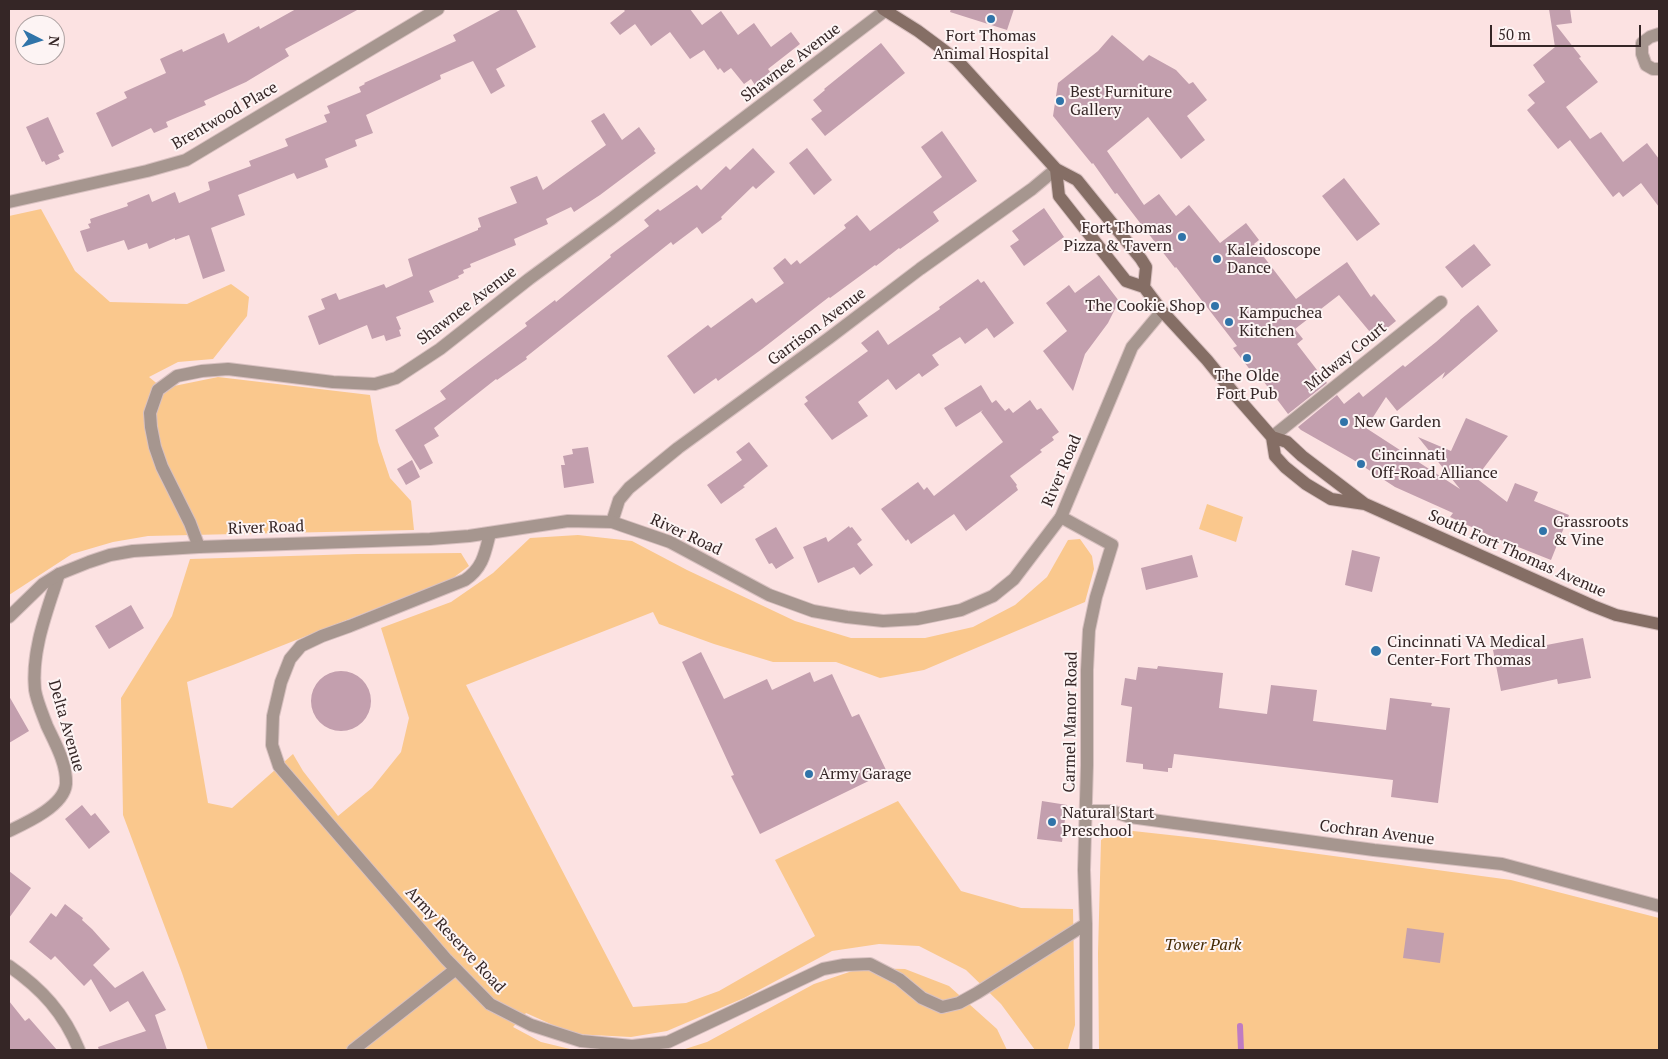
<!DOCTYPE html>
<html>
<head>
<meta charset="utf-8">
<style>
	body { margin:0 }
	#map { position:relative; width:1668px; height:1059px; overflow:hidden; background:#fce2e2; font-family:"PT Serif",serif }
	canvas { display:block }
	.frame { position:absolute; inset:0; border:10px solid #352626; pointer-events:none }
	.north { position:absolute; left:15px; top:15px; width:50px; height:50px; box-sizing:border-box; background:#fdf4f4; border:1px solid #ada2a2; border-radius:50%; rotate:95deg; font-size:14px; font-weight:700; line-height:20px; text-align:center; color:#352626 }
	.north::after { content:''; display:block; margin:auto; width:18px; height:22px; background:#3074a9; clip-path:polygon(50% 0,100% 100%,50% 72%,0 100%) }
	.scale { position:absolute; left:1490px; top:25px; width:151px; height:22px; box-sizing:border-box; border:2px solid #352626; border-top:0; padding-left:6px; font-size:15px; line-height:18px; white-space:nowrap; color:#352626; -webkit-text-stroke:4px #fdf4f4; paint-order:stroke }
</style>
</head>
<body>
<div id="map">
<canvas width="1668" height="1059"></canvas>
<div class="frame"></div>
<div class="north">N</div>
<div class="scale">50 m</div>
</div>
<script>
const ctx = document.querySelector('canvas').getContext('2d');
ctx.lineJoin = 'round';
function fillPath(path, color) { ctx.fillStyle = color; ctx.fill(path, 'evenodd'); }
function trace(path, color, width, dash) { ctx.strokeStyle = color; ctx.lineWidth = width; ctx.lineCap = dash ? 'butt' : 'round'; ctx.setLineDash(dash || []); ctx.stroke(path); }
function drawText(font, color, halo, rows, align = 'center') {
  ctx.font = font + ' "PT Serif",serif'; ctx.lineWidth = 4; ctx.setLineDash([]); ctx.textBaseline = 'middle'; ctx.strokeStyle = halo; ctx.fillStyle = color; for (const [text, x, y, turn = 0] of rows) {
    ctx.save(); ctx.translate(x, y); ctx.rotate((+turn || 0) * Math.PI / 180); ctx.textAlign = isNaN(turn) ? turn : align; if (halo) ctx.strokeText(text, 0, 0); ctx.fillText(text, 0, 0); ctx.restore();
  }
}
const green = new Path2D(`
	M41 209 75 271 110 302 187 304 231 284 249 297 247 316 213 359 178 362 149 377 166 391 174 386 218 377 370 395 378 442 390 478 411 501 414 530 148 536 113 542 72 554 9 595V216Z
	M1207 504 1243 517 1236 542 1199 529Z
	M578 535 632 541 687 570 795 621 851 638H925L973 627 1015 605 1047 577 1068 540 1080 539 1092 556 1094 569 1085 602 924 670 880 678 836 662H773L714 644 659 624 653 612 466 685 633 1007 686 1003 719 991 815 936 775 860 898 801 961 891 1021 908 1073 909 1075 1025 1068 1049 1035 1050 1001 1004 966 970 919 946 879 944 832 951 744 998 667 1031 631 1037 573 1034 526 1013 513 1027 541 1042 574 1050H208L182 973 123 815 121 698 172 616 190 559 357 554 461 553 469 566 453 578 233 665 187 682 208 803 232 808 293 754 303 771 338 816 372 788 401 752 409 718 381 628 451 602 493 573 530 538Z
	M1124 830 1215 840 1511 880 1659 918V1050H1099L1098 953 1101 840 1113 832Z
	M861 968 905 969 949 986 997 1029 1007 1050H682L707 1042 814 984Z`);
const stream = new Path2D(`
	M1240 1026 1241 1050`);
const building = new Path2D(`
	M296 9H359L285 49 289 56 246 82 204 101 206 105 166 122 168 127 154 133 151 128 112 147 96 113 127 98 124 92 166 73 160 59 182 49 183 52 224 33 228 43 259 26 260 29Z
	M502 9H516L536 47 496 69 505 86 491 94 473 61 468 63 440 75 441 79 366 115 373 133 355 140 357 146 325 159 328 167 297 179 294 173 238 195 245 215 211 228 225 271 203 279 189 235 175 240V238L149 249 147 243 128 250 124 240 87 252 80 231 90 228 88 224 91 223 90 219 128 206 127 203 149 194 152 202 175 192 179 203 210 190 208 182 251 166 249 161 288 146 285 139 327 122 324 115 330 113 327 106 361 92 359 87 365 84 364 83 456 41 453 35Z
	M623 9H690L702 25 721 11 738 35 754 23 771 47 791 32 800 44 768 69 771 73 755 85 751 79 744 84 731 68 724 73 720 68 718 70 704 50 690 59 670 32 651 46 635 24 620 35 610 23 625 11Z
	M951 9H1014L1007 30 950 12Z
	M1549 9H1570L1572 23 1556 25 1581 57 1579 58 1598 82 1566 107 1590 139 1601 132 1623 162 1647 143 1659 159V207L1641 183 1623 197 1619 192 1613 197 1570 140 1558 149 1527 110 1535 103 1528 95 1545 82 1533 65 1555 47Z
	M1112 35 1143 61 1149 55 1176 70 1189 84 1193 82 1207 100 1187 116 1205 140 1181 159 1148 117 1107 151 1144 205 1159 194 1176 216 1189 205 1220 243 1246 223 1259 240 1254 244 1296 299 1347 262 1371 297 1374 294 1396 321 1375 338 1339 295 1295 329 1303 339 1297 344 1327 383 1288 414 1258 374 1255 376 1233 348 1237 346 1176 267 1175 268 1117 193 1115 194 1093 163 1092 164 1053 116 1058 83 1098 51Z
	M881 43 905 73 825 136 811 119 822 111 813 100 825 90 824 89Z
	M604 113 622 140 639 127 655 149 654 151 656 153 600 195 574 212 571 207 546 219 548 224 514 239 516 245 470 264 471 267 463 270 464 273 458 276 459 278 429 291 434 302 396 317 401 329 399 330 401 336 386 341 384 335 372 339 367 325 319 345 308 316 325 309 321 299 336 293 339 300 384 284 386 288 413 276 408 259 478 230V228L481 227 478 218 517 203 510 187 537 176 543 190 606 145 591 121Z
	M48 117 64 152 58 155 60 159 46 165 44 161 42 162 26 127Z
	M942 131 977 181 933 212 939 221 900 249 899 248 876 266 875 265 830 298 829 297 762 349 718 381 716 378 694 394 667 356 708 325 711 328 752 298 756 303 784 283 773 268 785 258 791 265 797 260 800 264 846 228 844 225 857 215 870 231 942 177 921 147Z
	M753 148 775 172 756 189 753 186 721 217 722 219 702 234 697 227 673 245 671 242 526 357 527 359 497 380 496 379 434 428 439 436 424 445 433 463 420 470 395 430 446 399 440 391 527 326 525 323 555 300 556 302 611 257 610 255 649 226 644 220 658 209 660 211 697 185 701 190 726 166 730 170Z
	M807 148 832 180 814 195 789 163Z
	M1344 178 1380 224 1357 241 1322 196Z
	M1044 208 1064 237 1024 266 1010 246 1019 240 1012 231Z
	M1474 244 1491 265 1462 288 1445 267Z
	M1099 275 1119 301 1108 323 1085 354 1073 391 1043 351 1067 331 1046 303 1069 285 1075 293Z
	M978 279 981 283 984 281 1014 323 994 338 987 328 965 344 960 337 932 355 939 365 922 377 919 373 896 390 888 379 858 402 868 416 832 440 804 404 808 401 805 397 868 351 861 343 878 330 888 345 940 309 939 307Z
	M1478 305 1498 331 1442 379 1445 372 1397 411 1386 397 1366 428 1460 489 1418 437 1451 451 1466 418 1508 436 1476 478 1507 502 1515 483 1538 492 1534 501 1569 515 1551 560 1493 537 1450 517 1453 513 1395 487 1352 459 1301 430 1298 427 1337 395 1344 404 1359 392 1363 397 1403 365 1405 367 1436 342 1460 321V320Z
	M981 385 992 403 996 400 1005 411 1009 408 1013 413 1030 400 1037 410 1041 408 1059 432 1052 437 1054 440 1040 450 1042 452 1010 476 1017 485 1016 486 1018 490 984 517 966 531 954 514 911 544 908 539 906 541 881 509 918 482 924 490 927 487 934 496 1003 442 981 412 983 410 956 427 944 408Z
	M749 442 768 466 743 486 745 487 721 504 707 485 742 460 736 452Z
	M588 447 594 483 564 488 561 465H565L563 456 573 454 572 449Z
	M412 460 420 477 406 485 397 469Z
	M849 526 850 528 852 527 862 540 857 544 873 565 861 574 860 575 854 567 818 583 803 547 826 537 828 542Z
	M776 527 794 558 776 569 772 563 769 564 755 539Z
	M1352 550 1380 557 1372 592 1345 585Z
	M1192 555 1198 577 1146 590 1141 568Z
	M131 605 144 628 109 649 95 626Z
	M1583 638 1591 678 1558 684 1557 679 1501 691 1493 650 1530 642 1531 648Z
	M701 652 724 699 767 679 772 690 810 672 814 682 832 674 852 717 859 714 887 772 760 834 731 776 734 775 682 662Z
	M1158 666 1223 673 1219 708 1267 714 1271 685 1317 690 1313 721 1386 730 1390 698 1432 703 1431 706 1450 708 1438 803 1391 797 1393 780 1174 754 1172 768H1168V772L1143 769V764L1126 762 1132 707 1121 705 1125 678 1136 680 1138 667 1157 669Z
	M311 701a30 30 0 1 1 60 0a30 30 0 1 1-60 0Z
	M9 696 29 731 9 743Z
	M1042 801 1067 805 1062 842 1037 839Z
	M82 805 91 816 95 813 110 832 89 849 65 819Z
	M9 871 31 888 9 918Z
	M65 904 83 918 82 920 92 929 110 949 93 965 115 988 143 971 166 1010 155 1015 167 1050H99L98 1047 146 1031 128 1001 110 1012 91 979 84 986 55 956 51 960 29 942 51 913 56 917Z
	M1407 928 1444 933 1440 963 1403 958Z
	M9 1001 25 1021 29 1018 57 1050H9Z`);
const minor = new Path2D(`
	M1659 34 1650 37 1642 43V54L1646 65 1653 69H1659
	M9 202 147 171 186 160 438 9
	M1272 437 1441 302
	M1061 517 1112 545 1096 597 1089 630 1087 670V765L1084 870 1086 924V1050
	M612 522 619 500 629 488 678 448 829 338 920 269 1032 189 1056 169
	M490 533C485 553 483 568 465 580L350 626 322 636 301 646 290 659 281 682 273 716 272 745 279 766 446 959 490 1004 531 1025 581 1041 632 1046 668 1042 823 969 844 965 870 964 899 979 922 998 942 1007 959 1003 977 993 1086 924
	M199 547 190 523 162 467 155 447 151 427 150 413 158 390 177 376 202 371 228 369 333 382 375 384 396 378 440 349 529 279 611 219 886 10
	M1087 811H1111L1130 817 1374 850 1502 864 1659 906
	M9 831C26 823 64 806 66 784 67 764 55 743 47 726 43 715 37 702 35 690 31 651 47 611 59 574
	M9 966C42 989 64 1013 79 1050
	M353 1050 456 969`);
const tertiary = new Path2D(`
	M9 617 43 584 59 574 89 562 110 555 133 551 199 547 430 539 469 536 568 521 612 522 670 542 769 595 813 611 847 617 883 621 917 619 961 610 993 596 1014 579 1061 517 1132 347 1162 311`);
const secondary = new Path2D(`
	M883 9 918 31 957 60 1056 169 1077 180 1141 259 1146 267 1144 287
	M1056 169 1059 196 1126 281 1144 287 1162 311 1207 360 1237 397 1272 437 1287 442 1302 456 1365 504 1593 606 1616 615 1659 624
	M1272 437 1275 456 1285 467 1306 484 1331 499 1365 504`);
const markers = [
	[991,19,5,"#3074a9"],
	[1060,101,5,"#3074a9"],
	[1182,237,5,"#3074a9"],
	[1217,259,5,"#3074a9"],
	[1215,306,5,"#3074a9"],
	[1229,322,5,"#3074a9"],
	[1247,358,5,"#3074a9"],
	[1344,422,5,"#3074a9"],
	[1361,464,5,"#3074a9"],
	[1543,531,5,"#3074a9"],
	[1376,651,6,"#3074a9"],
	[809,774,5,"#3074a9"],
	[1052,822,5,"#3074a9"]
];
const poiNames = [
	["Fort Thomas",991,36,"center"],
	["Animal Hospital",991,54,"center"],
	["Best Furniture",1070,92],
	["Gallery",1070,110],
	["Fort Thomas",1172,228,"right"],
	["Pizza & Tavern",1172,246,"right"],
	["Kaleidoscope",1227,250],
	["Dance",1227,268],
	["The Cookie Shop",1205,306,"right"],
	["Kampuchea",1239,313],
	["Kitchen",1239,331],
	["The Olde",1247,376,"center"],
	["Fort Pub",1247,394,"center"],
	["New Garden",1354,422],
	["Cincinnati",1371,455],
	["Off-Road Alliance",1371,473],
	["Grassroots",1553,522],
	["& Vine",1553,540],
	["Cincinnati VA Medical",1387,642],
	["Center-Fort Thomas",1387,660],
	["Army Garage",819,774],
	["Natural Start",1062,813],
	["Preschool",1062,831]
];
const streetNames = [
	["Shawnee Avenue",791,63,-37],
	["Brentwood Place",225,116,-30],
	["Shawnee Avenue",467,306,-37],
	["Garrison Avenue",817,327,-37],
	["Midway Court",1346,357,-39],
	["River Road",1062,471,-67],
	["River Road",266,528,-2],
	["River Road",686,535,25],
	["South Fort Thomas Avenue",1517,554,24],
	["Carmel Manor Road",1071,722,-89],
	["Delta Avenue",66,726,74],
	["Cochran Avenue",1377,833,7],
	["Army Reserve Road",455,940,47]
];
const parkNames = [
	["Tower Park",1203,945]
];
fillPath(green, '#fac88d');
trace(stream, '#bf7bc3', 6);
fillPath(building, '#c39fae');
trace(minor, '#d8c0c0', 14);
trace(tertiary, '#d8c0c0', 14);
trace(secondary, '#d8c0c0', 14);
trace(minor, '#a6968f', 12);
trace(tertiary, '#a6968f', 12);
trace(secondary, '#856e65', 12);
for (const [x, y, r, color] of markers) { const dot = new Path2D(); dot.arc(x, y, r, 0, 2 * Math.PI); ctx.fillStyle = color; ctx.fill(dot); trace(dot, '#fdf4f4', 2); }
drawText('16px', '#352626', '#fdf4f4', poiNames, 'left');
drawText('16px', '#352626', '#fdf4f4', streetNames);
drawText('italic 16px', '#442903', '#fdf4f4', parkNames);
</script>
</body>
</html>
